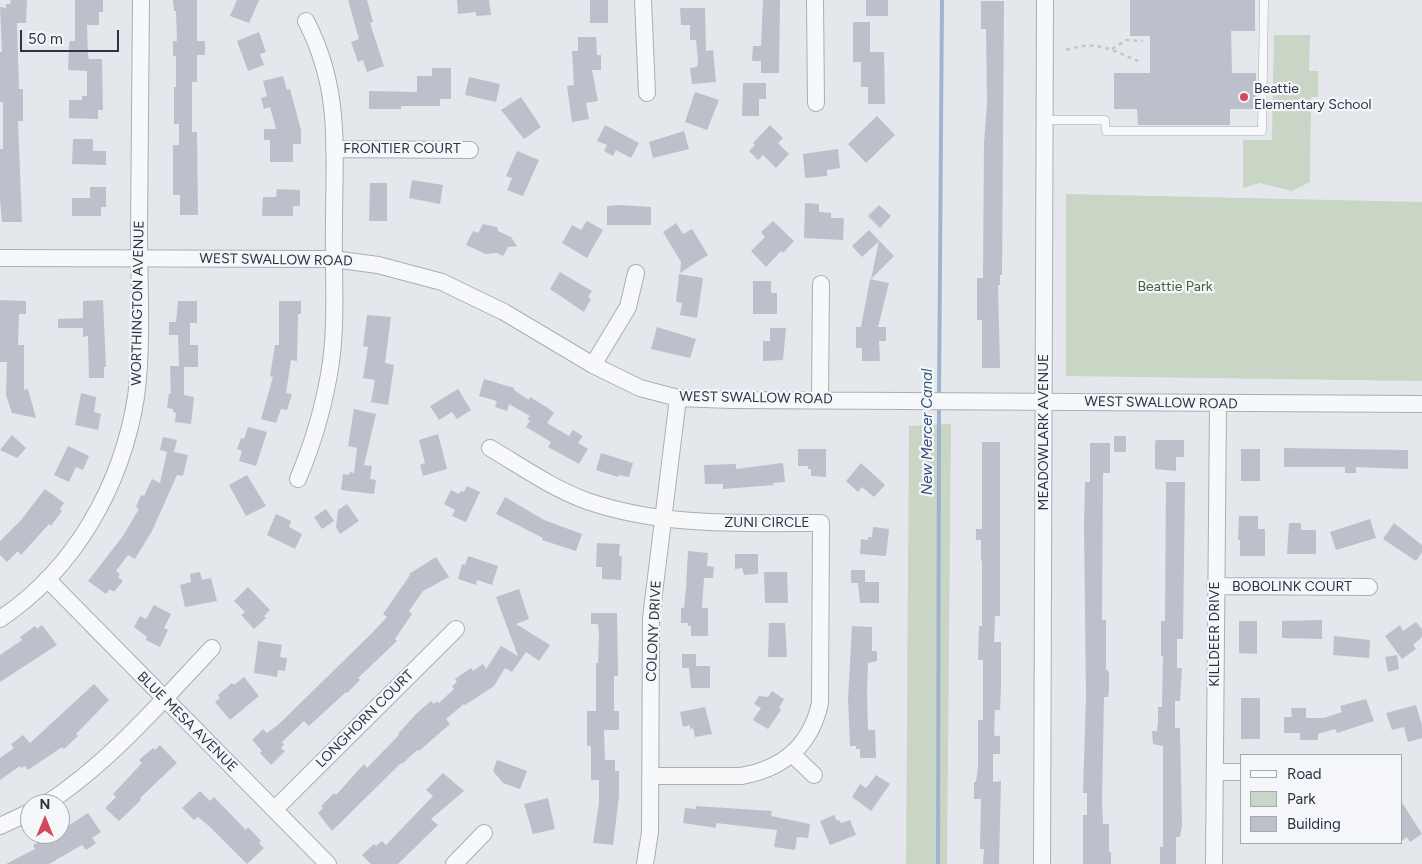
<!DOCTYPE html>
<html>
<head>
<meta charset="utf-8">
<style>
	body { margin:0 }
	#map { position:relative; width:1422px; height:864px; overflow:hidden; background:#e4e7ec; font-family:Figtree,sans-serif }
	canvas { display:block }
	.legend { position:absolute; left:1240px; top:754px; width:162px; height:90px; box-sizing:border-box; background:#f4f6f9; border:1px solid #a4a8b1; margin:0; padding:6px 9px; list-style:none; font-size:15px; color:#2b3445 }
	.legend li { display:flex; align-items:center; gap:10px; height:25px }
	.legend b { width:25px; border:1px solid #a4a8b1 }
	.north { position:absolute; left:20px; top:794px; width:50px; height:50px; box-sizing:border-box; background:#f4f6f9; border:1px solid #a4a8b1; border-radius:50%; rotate:0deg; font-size:14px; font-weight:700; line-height:20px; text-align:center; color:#2b3445 }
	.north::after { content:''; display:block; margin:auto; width:18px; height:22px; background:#d1495b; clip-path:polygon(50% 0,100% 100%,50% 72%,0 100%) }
	.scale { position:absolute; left:20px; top:30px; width:99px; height:22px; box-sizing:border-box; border:2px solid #2b3445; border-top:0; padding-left:6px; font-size:15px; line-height:18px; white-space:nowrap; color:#2b3445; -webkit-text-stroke:4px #f4f6f9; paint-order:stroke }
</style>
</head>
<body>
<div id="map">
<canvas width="1422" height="864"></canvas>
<ul class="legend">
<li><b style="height:6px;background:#f7f8fa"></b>Road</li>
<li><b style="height:14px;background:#c9d6c5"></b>Park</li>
<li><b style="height:14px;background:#bbc0ca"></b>Building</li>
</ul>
<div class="north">N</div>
<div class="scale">50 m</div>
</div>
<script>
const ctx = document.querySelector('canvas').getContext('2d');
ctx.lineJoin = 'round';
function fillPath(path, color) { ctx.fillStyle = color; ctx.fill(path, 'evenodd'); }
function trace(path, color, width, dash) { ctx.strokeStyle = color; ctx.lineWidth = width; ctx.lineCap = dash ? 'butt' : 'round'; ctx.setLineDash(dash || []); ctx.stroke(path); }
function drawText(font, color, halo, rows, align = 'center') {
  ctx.font = font + ' Figtree,sans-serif'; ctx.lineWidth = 4.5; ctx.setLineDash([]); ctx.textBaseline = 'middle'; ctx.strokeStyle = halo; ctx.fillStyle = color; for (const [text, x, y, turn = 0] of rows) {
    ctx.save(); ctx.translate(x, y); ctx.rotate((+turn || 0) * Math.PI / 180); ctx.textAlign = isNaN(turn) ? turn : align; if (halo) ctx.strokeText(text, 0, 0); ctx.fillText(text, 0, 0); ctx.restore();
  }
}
const green = new Path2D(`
	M1274 35H1310L1309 71H1318V97H1311L1310 182 1292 191 1260 183 1243 188V140H1272Z
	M1066 194 1422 202V381L1066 376Z
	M951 424 947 864H906L909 426Z`);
const stream = new Path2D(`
	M939 398 942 0
	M938 864 939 405`);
const building = new Path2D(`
	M11 0H27L26 23H17L19 89H23V121H18L22 222H2L0 199V149H3V102H0V52H2L0 7 6 8V4H10Z
	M75 0H103V12H99V25H87L88 56 89 59H102L103 110H98V119L69 118V100H82V96H87V71L68 70 69 44 70 41H75Z
	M173 0H197V41H205V55H197V82H192V132H197L198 215H180V195H173V145H179V124H174V87H176V56H173V41H177L176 11H174Z
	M237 0H259L249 23 230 16Z
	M348 0H367L373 22 370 23 384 66 367 72 363 60 358 62 351 42 359 39Z
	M457 0H489L491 15 476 16V12L458 14Z
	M590 0H608V23H590Z
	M763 0H780L779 73H761V61H752L753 46H761Z
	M866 0H888V16H866Z
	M1130 0H1255V31H1231L1232 73H1256V109H1230V125H1138L1137 109H1114V73H1150V36H1130Z
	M981 1H1004L1002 275H1000V285H998L1000 368H982V320H977V278H983L984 143 987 104 986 29H981Z
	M680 8H705L706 51 713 50 716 82 692 84 690 68 697 67 698 61 696 40H690V25H681Z
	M853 22H870V52H884L885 104H868V87H861V62H853Z
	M259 32 266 52 260 54 264 65 248 71 237 41Z
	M578 37H596L597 55H601V70H592L598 101 586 103 589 119 572 122 567 86 574 85 572 51H578Z
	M432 68H451V99H440V106H401V109H369V91L417 92V76H432Z
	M283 76 287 90 290 89 301 130V144H293V162H270V140H264V129H276L270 107 264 109 261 98 267 96 263 81Z
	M469 77 500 84 496 102 465 95Z
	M743 83H766V99H759V116H742Z
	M695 92 719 100 707 130 685 122Z
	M521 97 541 127 524 139 501 110Z
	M877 116 895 135 866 163 848 144Z
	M605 125 639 143 631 158 616 150 613 156 604 151 607 145 597 141Z
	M770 125 783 138 778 143 789 154 776 168 763 155 758 160 749 151 755 145 753 143Z
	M684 131 689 149 653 158 649 142Z
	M73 139H93V151H106V165L72 164Z
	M838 149 840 168 827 170V176L805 178 803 154Z
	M517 151 539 160 523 196 507 190 512 178 506 176Z
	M412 180 443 185 440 204 409 198Z
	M370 183H387V221H369Z
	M90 187H106V207H101V216H72V198H90Z
	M277 189 300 190V206H293V216H262L263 197H276Z
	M805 203 819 204V212L831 213V218H844L843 240 804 238Z
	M620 205 651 207V225H607V206Z
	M879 205 891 216 880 228 868 216Z
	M587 221 603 230 587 258 562 243 572 225 581 230Z
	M773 221 794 241 783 253 781 251 766 267 751 251 765 237 761 232Z
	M676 223 683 234 692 229 708 255 680 273 681 262 663 232Z
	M483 224 497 227 498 231 511 237 517 246 508 247 503 256 497 253 486 254 466 245 473 231 478 233Z
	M869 230 894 256 871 279 879 241 862 257 852 246Z
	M560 272 592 291 588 297 591 299 584 312 550 289Z
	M679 274 703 278 697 318 680 315 682 303 676 302Z
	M870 279 889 283 878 327H886V341H879L880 361H862V348H856V327H861Z
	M753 281H771V293H777V314H753Z
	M0 300 26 301V314H19L18 345H24V390L28 389 36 418 12 413 6 395 7 362H0Z
	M103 300 106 367H104V378H89L88 336 83 337V328H58V319L83 318V301Z
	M178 301H197V323H190V345H198V367H184V395L194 397 191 424 175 422 176 413 173 412V409L167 408 169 393 171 394 170 366H179L178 335H169V322H176Z
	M279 301H301V314H298L297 361 291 360 286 393 292 394 287 410 281 409 276 423 261 419 273 377 270 376 275 345H279Z
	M367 315 391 317 385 363 394 365 388 405 371 402 375 380 363 378 368 347 363 346Z
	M657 327 696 339 690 358 651 349Z
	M770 328H786L783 360 763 361V341H770Z
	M484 379 514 388V390L529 400 530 397 548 408 554 413 547 423 569 436 573 430 583 436 578 443 588 449 579 464 548 447 551 442 526 427 530 421 527 419 530 416 509 404 507 411 495 407 497 401 479 396Z
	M458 389 471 410 457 419 452 412 439 420 430 406Z
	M81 393 96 397 94 412 101 414 98 430 75 425Z
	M354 409 376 414 364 465 372 466 370 479 376 480 374 494 341 490 343 474 349 475 350 472 354 473 357 448 348 446Z
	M248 427 267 432 256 466 239 461 242 451 237 449 241 438 244 439Z
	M438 434 447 469 423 476 420 465 425 463 419 440Z
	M12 435 26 448 17 458 0 450Z
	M1114 436H1126V452H1114Z
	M163 437 177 440 174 452 188 455 183 476 177 475 152 531 135 559 128 555 116 571 120 574 118 577 123 581 114 592 110 589 106 594 88 581 123 536 139 509 136 507 141 495 144 496 152 479 160 483 167 452 160 450Z
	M1157 440H1184V457H1176V471L1155 469V441Z
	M982 442H1000V616H995L994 642H1001V686L1000 710H995L994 733 995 736H1000V754H993V782L1001 781 999 864H983L984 849H980L981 799H974V782H976L978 767V720H983V660H978L979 626H982V561H981V540H976V529H982Z
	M1090 443H1110V473H1103L1102 620H1106V669L1109 672V691L1108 697H1104L1102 803 1103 824H1109V852H1111V864H1083V815H1087V793H1083L1086 697 1084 527 1085 482H1090Z
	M68 446 89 456 83 470 76 467 69 482 54 475Z
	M1284 448 1408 450V469L1356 467V473H1345V467H1284Z
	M798 449H826V477L811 476V469H808V466H798Z
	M1241 449H1260V481H1241Z
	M601 453 633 463 629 477 619 475 618 477 596 470Z
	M783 463 785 482 773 483 774 485 723 489V484H705L704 465 736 464V469Z
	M861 463 885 485 874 497 862 487 858 492 846 481Z
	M247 475 266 506 246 516 229 485Z
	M1166 482H1185L1183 639H1177V668H1182L1180 701H1175V728H1180L1182 826 1180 837H1176V864H1160V847H1163V746L1153 744 1152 731H1157L1158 723V707H1162L1163 656H1161V621H1165Z
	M467 486 480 492 466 522 452 516 455 510 444 504 451 490 459 494 461 491 464 492Z
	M45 489 64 503 60 509 62 511 51 526 49 524 21 555 18 551 7 562 0 555V541L21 520Z
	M505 497 544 520 582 534 576 551 542 540 543 538 496 514Z
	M347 504 359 521 340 534 336 527 338 510Z
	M326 509 334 521 322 529 314 517Z
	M276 514 291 521 289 527 302 534 295 549 267 535Z
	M1239 516H1258V529H1265V556H1240V540H1238Z
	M1370 519 1376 538 1336 550 1330 532Z
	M1289 523H1301V530H1316V554H1287Z
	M1394 523 1422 545V552L1416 561 1383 539Z
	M873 527 889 529 886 556 860 554 861 539 868 540V537H872Z
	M597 543 620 544 619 556H622L621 580 602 579V567H596Z
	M688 551 708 553 707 566 714 567 713 578H704L702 608H708V636H691V626H688V623H681V608H684L686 587Z
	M735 554H758V574L744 575 742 568 735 569Z
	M468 556 498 566 492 585 477 580 476 585 458 579 462 564 465 565Z
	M436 557 449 577 423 591 409 611 412 614 395 639 397 641 358 678 360 680 347 693 346 692 309 726 304 721 282 742 284 744 281 748 285 751 271 765 260 753 262 751 252 740 263 729 267 733 279 724 372 633 387 617 383 614 410 575 409 574Z
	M851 570H865V582H879V603H860L858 583H851Z
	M200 572 202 580 211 578 217 601 185 607 180 585 191 582 190 574Z
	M764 572H787L788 603H765Z
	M248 587 270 610 264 616 266 618 254 629 241 615 245 612 234 601Z
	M519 589 529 619 516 624 550 645 539 661 526 652 512 672 505 668 494 686 465 705 464 704 446 719 450 724 419 751 417 750 402 764 401 763 332 831 318 813 323 808 321 806 334 793 336 795 364 764 367 768 399 735 398 734 416 714 431 701 434 704 437 701 439 703 454 689 452 686 457 682 455 679 471 668 473 671 483 664 486 669 501 646 518 656 496 597Z
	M154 605 171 614 164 628 168 630 160 647 146 640 147 637 134 627 140 616 146 619Z
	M591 613H617L618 676H614V711H619V730H604L605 760H615V771H619V796L613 845 593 843 599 803V780H591V746H587V711H596V663H598L599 635 598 624H591Z
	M1322 620V639L1282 638V621Z
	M1239 621H1257V654L1239 653Z
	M1416 622 1422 629V637L1413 645 1416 649 1402 659 1385 636 1400 625 1403 631Z
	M769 623H785L787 657H768Z
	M42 625 57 645 0 682V655L22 640 20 637 35 626 37 629Z
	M852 626 872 627V651H877V661L868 663 867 690 868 730H875L876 758H860V749H856V746H850L848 700Z
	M1334 636 1370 640 1369 658 1333 655Z
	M258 641 282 645 280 657 287 658 285 671 278 670 277 677 254 673Z
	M682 654H696V666H710V688H691L689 668H682Z
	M1397 655 1399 669 1388 672 1385 657Z
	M244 677 259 696 230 720 215 702 220 698 218 695 232 683 234 685Z
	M94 684 109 700 76 734 78 736 64 749 62 747 28 770 25 766 21 768 20 766 0 780V758L14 748 11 744 23 735 30 743Z
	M772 691 784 699 779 708 781 710 768 729 753 720 761 708 754 704 759 696 768 697Z
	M1241 698H1260V739H1241Z
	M1366 699 1374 721 1337 733 1335 729 1318 734V740H1300V733H1284V717H1292L1291 708H1306V718H1324L1342 712 1340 706Z
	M1416 705 1422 725V738L1408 742 1404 727 1392 730 1386 713Z
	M705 707 712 734 695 737 693 728 690 729V725L683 727 680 712Z
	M160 745 177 763 140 798 141 800 119 821 105 808 116 797 113 794 142 763 139 760 153 748 155 750Z
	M497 760 527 771 520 789 503 783 493 771Z
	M443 773 464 791 431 819 438 825 398 864H371L362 855 374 844 376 846 382 841 386 845 433 796 426 790Z
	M876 775 890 784 871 811 852 797 860 784 866 788Z
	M200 791 210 801 214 797 246 830 248 827 261 841 259 843 264 848 247 864 209 826 198 817 194 820 182 808Z
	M548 798 555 829 533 834 524 804Z
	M1401 801 1422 834 1410 842 1407 837 1401 841Z
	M696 806 772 811 771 816 810 824 808 838 797 837 795 850 774 847 777 830 716 823V828L683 823 685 808 696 809Z
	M88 813 101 832 92 838 96 843 86 850 82 845 49 864H6L35 849 33 845 55 834H60V831Z
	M834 815 837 821 839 820 841 823 850 820 856 835 830 845 820 821Z`);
const path = new Path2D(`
	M1112 49 1126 40 1143 41
	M1066 50C1096 40 1110 49 1138 61`);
const service = new Path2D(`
	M1045 120H1105L1106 131H1262L1264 0`);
const minor = new Path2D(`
	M643 0 647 93
	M815 0 816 103
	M334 149 470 150
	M0 258 333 259 378 265 442 282 504 312 593 365 640 388 678 398 731 400 1422 404
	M593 365 628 307 636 273
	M820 400 821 284
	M490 448C521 466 553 489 587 501 662 527 743 523 821 523L820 703C811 745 783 769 741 776H651
	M298 479C314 441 325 403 331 362 337 317 333 271 334 225 334 151 342 90 306 21
	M47 579 328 864
	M1215 586 1369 587
	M0 619C75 569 122 485 136 397 143 346 139 283 139 231 139 154 140 77 141 0
	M793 755 814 775
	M1215 772H1241
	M46 804C109 763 160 703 212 648
	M275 809 456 629
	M0 826 30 812
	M454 864 484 833
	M645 864 650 832 651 618 678 398
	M1042 864 1045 0
	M1214 864 1218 403`);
const markers = [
	[1244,97,5,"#d1495b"]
];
const poiNames = [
	["Beattie",1254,89],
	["Elementary School",1254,105]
];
const streetNames = [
	["FRONTIER COURT",402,149],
	["WEST SWALLOW ROAD",276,260,1],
	["WORTHINGTON AVENUE",138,303,-89],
	["WEST SWALLOW ROAD",756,398,1],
	["WEST SWALLOW ROAD",1161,403,1],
	["MEADOWLARK AVENUE",1044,432,-90],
	["ZUNI CIRCLE",767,523],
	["BOBOLINK COURT",1292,587],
	["COLONY DRIVE",654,631,-87],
	["KILLDEER DRIVE",1215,634,-90],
	["LONGHORN COURT",365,719,-45],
	["BLUE MESA AVENUE",187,722,45]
];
const parkNames = [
	["Beattie Park",1175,287]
];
const waterNames = [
	["New Mercer Canal",928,432,-90]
];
fillPath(green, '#c9d6c5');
trace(stream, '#9fb4cc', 4);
fillPath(building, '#bbc0ca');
trace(service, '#a9aeb7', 9);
trace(minor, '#a9aeb7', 18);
trace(path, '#c2c5cb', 2.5, [4, 4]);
trace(service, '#f7f8fa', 8);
trace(minor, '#f7f8fa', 16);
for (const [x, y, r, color] of markers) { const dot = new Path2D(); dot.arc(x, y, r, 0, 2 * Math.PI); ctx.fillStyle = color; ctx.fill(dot); trace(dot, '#f4f6f9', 2); }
drawText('14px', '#2b3445', '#f4f6f9', poiNames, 'left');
drawText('14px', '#2b3445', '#f4f6f9', streetNames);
drawText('14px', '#3f6138', '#f4f6f9', parkNames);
drawText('italic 15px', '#34527a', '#f4f6f9', waterNames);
</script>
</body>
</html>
